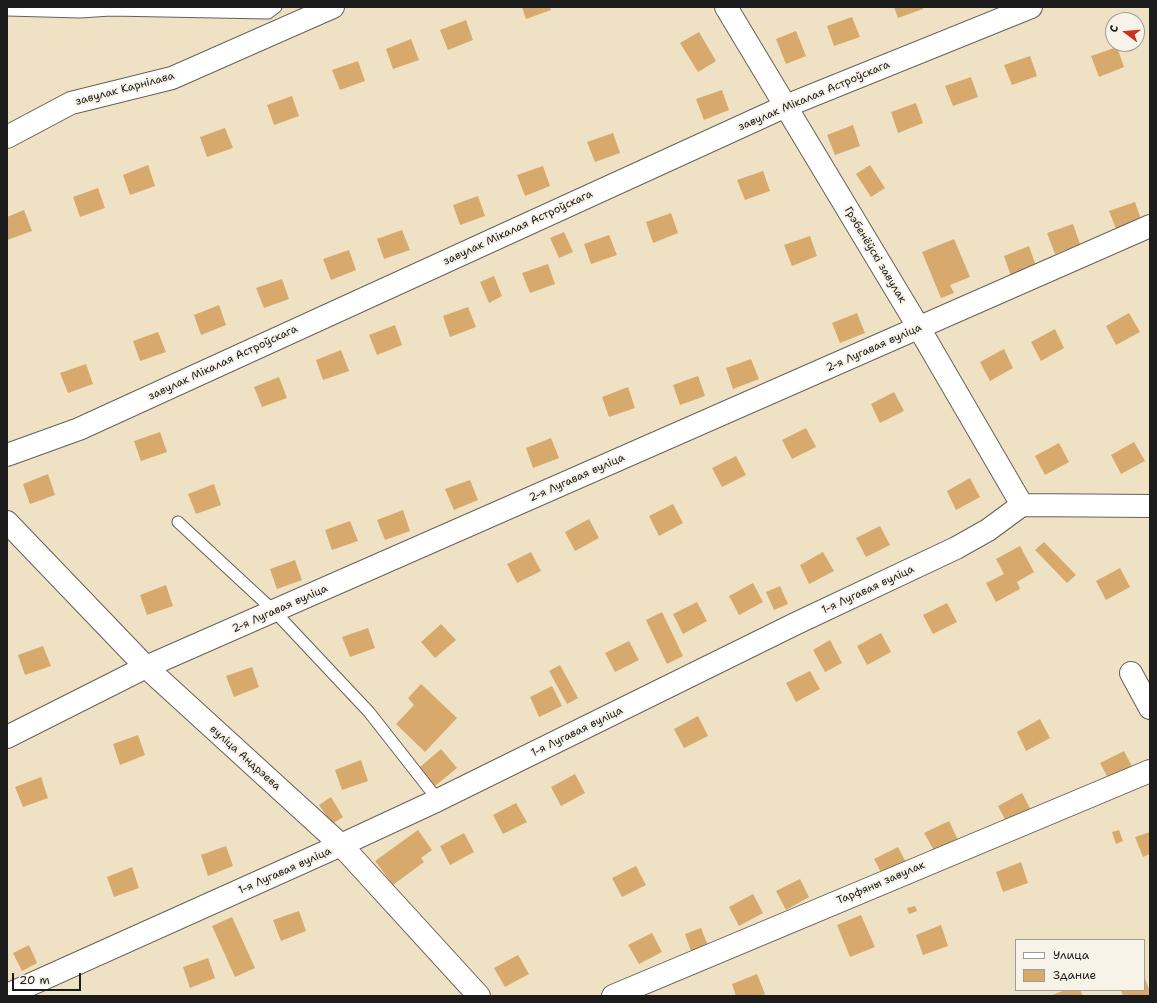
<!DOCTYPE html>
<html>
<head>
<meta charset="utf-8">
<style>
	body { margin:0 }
	#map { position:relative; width:1157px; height:1003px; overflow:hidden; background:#efe2c4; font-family:"Shantell Sans",sans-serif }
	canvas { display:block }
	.frame { position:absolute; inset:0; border:8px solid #1c1c1c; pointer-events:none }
	.legend { position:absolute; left:1015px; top:939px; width:130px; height:52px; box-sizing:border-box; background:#f7f3e8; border:1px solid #9f9d96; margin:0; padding:5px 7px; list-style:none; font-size:12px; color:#1c1c1c }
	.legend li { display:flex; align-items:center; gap:8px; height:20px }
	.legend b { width:20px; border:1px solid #9f9d96 }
	.north { position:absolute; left:1105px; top:12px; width:40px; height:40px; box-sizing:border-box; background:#f7f3e8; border:1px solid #9f9d96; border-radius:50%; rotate:286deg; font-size:11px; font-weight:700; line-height:16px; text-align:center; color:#1c1c1c }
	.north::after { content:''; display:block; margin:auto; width:14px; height:18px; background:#c8321e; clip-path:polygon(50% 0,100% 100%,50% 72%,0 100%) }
	.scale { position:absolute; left:12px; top:973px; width:69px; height:18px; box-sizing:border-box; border:2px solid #1c1c1c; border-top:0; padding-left:5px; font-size:12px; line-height:14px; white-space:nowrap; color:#1c1c1c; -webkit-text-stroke:3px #f7f3e8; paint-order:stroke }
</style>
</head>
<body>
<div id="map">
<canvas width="1157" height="1003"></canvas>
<div class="frame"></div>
<ul class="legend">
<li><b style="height:5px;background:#fff"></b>Улица</li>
<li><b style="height:11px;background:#d7a96c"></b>Здание</li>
</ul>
<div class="north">С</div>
<div class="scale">20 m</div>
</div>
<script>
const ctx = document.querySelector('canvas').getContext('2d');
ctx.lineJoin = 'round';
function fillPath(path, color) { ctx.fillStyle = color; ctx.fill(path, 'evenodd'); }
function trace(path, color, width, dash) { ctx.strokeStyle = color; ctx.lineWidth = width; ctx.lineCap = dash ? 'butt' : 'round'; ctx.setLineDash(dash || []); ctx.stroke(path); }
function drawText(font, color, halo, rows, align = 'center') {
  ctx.font = font + ' "Shantell Sans",sans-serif'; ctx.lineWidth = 4; ctx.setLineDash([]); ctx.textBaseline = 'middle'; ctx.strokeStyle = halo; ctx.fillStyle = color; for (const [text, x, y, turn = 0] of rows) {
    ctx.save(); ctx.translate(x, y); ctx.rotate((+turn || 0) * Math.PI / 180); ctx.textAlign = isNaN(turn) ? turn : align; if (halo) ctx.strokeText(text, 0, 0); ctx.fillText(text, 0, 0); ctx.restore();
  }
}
const building = new Path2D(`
	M522 7H550L551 10 526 19Z
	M894 7H923V9L898 18Z
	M1134 14 1136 20H1117Z
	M852 17 860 37 834 46 827 26Z
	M466 20 473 40 448 50 440 30Z
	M1137 22 1141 33 1137 34Z
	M796 31 806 56 786 64 776 39Z
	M699 32 716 61 698 72 680 43Z
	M411 39 419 60 393 69 386 49Z
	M1117 47 1124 67 1099 77 1091 56Z
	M1030 56 1037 76 1012 85 1004 65Z
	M358 61 365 81 340 90 332 70Z
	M971 77 978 97 953 106 945 86Z
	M722 90 729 110 704 120 696 99Z
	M292 96 299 116 274 125 267 105Z
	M916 103 923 123 898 133 891 112Z
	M853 125 860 146 835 155 827 135Z
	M225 128 233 148 207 157 200 137Z
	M613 133 620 153 595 162 587 142Z
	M148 165 155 186 130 195 123 175Z
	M870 165 885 188 871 197 856 174Z
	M543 166 550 186 525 196 517 175Z
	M763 171 770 191 745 200 737 180Z
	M98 188 105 208 80 217 73 197Z
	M478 196 485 216 460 225 453 205Z
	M1135 202 1142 222 1117 231 1109 211Z
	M24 210 32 231 7 240V217Z
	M671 213 678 233 653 243 646 222Z
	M1073 224 1080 244 1055 254 1047 233Z
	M402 230 410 250 384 259 377 239Z
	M564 232 573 252 559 258 550 238Z
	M609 235 617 255 591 264 584 244Z
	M810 236 817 256 792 266 784 245Z
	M954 239 970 277 950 285 954 293 941 298 922 252Z
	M1029 246 1036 266 1011 276 1004 256Z
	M349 250 356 270 331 280 323 259Z
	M548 264 555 284 530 293 522 273Z
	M494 276 502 296 489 303 480 282Z
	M282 279 289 299 264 308 256 288Z
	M219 305 226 325 201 335 194 315Z
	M468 307 476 327 450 337 443 316Z
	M857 313 865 333 840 343 832 323Z
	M1129 313 1140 332 1116 345 1106 326Z
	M395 325 402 345 377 355 369 335Z
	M1055 329 1064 348 1041 361 1031 342Z
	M158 332 166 352 140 361 133 341Z
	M1004 349 1013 368 990 381 980 362Z
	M341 350 349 371 323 380 316 360Z
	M751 359 759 379 733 389 726 368Z
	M86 364 93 384 68 393 60 373Z
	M698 376 705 396 680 405 673 385Z
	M279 377 287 398 262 407 254 387Z
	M628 387 635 408 609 417 602 397Z
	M894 392 904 411 880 423 871 404Z
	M806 428 816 447 792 459 782 440Z
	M160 432 167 452 141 461 134 441Z
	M551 438 559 458 533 468 526 448Z
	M1134 442 1145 461 1121 474 1111 455Z
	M1059 443 1069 462 1045 475 1035 456Z
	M736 456 746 475 722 487 712 468Z
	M48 474 55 495 30 504 23 484Z
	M970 478 980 497 956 510 947 491Z
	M470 480 478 500 454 510 445 489Z
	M214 484 221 505 196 514 188 494Z
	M673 504 683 523 659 536 649 516Z
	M403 510 410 531 385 540 377 520Z
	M589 519 599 538 575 551 565 532Z
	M350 521 358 541 332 550 325 530Z
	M880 526 890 545 866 557 856 538Z
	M1044 542 1076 575 1067 583 1035 550Z
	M1020 546 1034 572 1017 582 1020 589 996 602 986 583 1004 574 996 559Z
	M531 552 541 571 517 583 507 564Z
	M823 552 834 571 809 584 800 565Z
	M295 560 302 580 277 589 270 569Z
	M1120 568 1130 587 1106 600 1096 581Z
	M753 583 763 602 739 615 729 596Z
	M166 585 173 606 147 615 140 595Z
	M780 586 788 604 774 610 766 592Z
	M697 602 707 621 683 634 673 614Z
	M947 603 957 622 933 634 923 615Z
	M662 612 683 656 667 664 646 620Z
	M441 624 456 640 435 658 421 642Z
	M368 628 375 648 350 657 342 637Z
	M881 633 891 652 867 665 857 646Z
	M830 640 842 663 825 672 813 650Z
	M629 641 639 660 615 672 605 653Z
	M43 646 51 666 25 675 18 655Z
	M560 665 578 698 567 704 549 671Z
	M252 667 259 687 234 697 226 676Z
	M810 671 820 689 796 702 786 683Z
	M421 684 457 718 425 752 396 724 414 705 408 698Z
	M552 686 562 706 539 717 530 697Z
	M698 716 708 736 684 748 674 729Z
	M1040 719 1050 738 1026 751 1017 732Z
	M138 735 145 755 120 765 113 744Z
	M441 749 457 768 435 786 420 767Z
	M1124 751 1134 770 1110 782 1100 763Z
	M361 760 368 781 342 790 335 770Z
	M575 774 585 793 561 806 551 787Z
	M41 777 48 798 23 807 15 787Z
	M1022 793 1032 812 1008 825 998 806Z
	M331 797 343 817 332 824 319 805Z
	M516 803 527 822 503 834 493 815Z
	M949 821 958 840 935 852 924 833Z
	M418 830 432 850 421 858 424 862 393 885 375 861Z
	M1119 830 1123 841 1116 844 1112 832Z
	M1150 832V854L1143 857 1135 837Z
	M464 833 474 852 450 865 440 846Z
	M226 846 233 866 208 876 201 855Z
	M898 847 908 866 884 878 874 859Z
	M1021 862 1028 883 1003 892 996 872Z
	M636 866 646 885 622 897 612 878Z
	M132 867 139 888 114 897 107 877Z
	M800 879 809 897 786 910 776 891Z
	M753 894 763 913 739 926 729 907Z
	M915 906 917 911 909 914 907 908Z
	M299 911 306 931 281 941 273 920Z
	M861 915 875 947 850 957 837 925Z
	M232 917 255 968 235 977 212 926Z
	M941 925 948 946 923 955 916 935Z
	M701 928 709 948 692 954 685 934Z
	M652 933 662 952 639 964 628 945Z
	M29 945 37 963 22 971 13 953Z
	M518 955 529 974 505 987 494 968Z
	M208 958 215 978 190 988 183 967Z
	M757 974 765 994 760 996H736L732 984Z
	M1144 976 1150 992V996H1123L1121 990H1144Z
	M1065 990H1080L1083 996H1050Z`);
const service = new Path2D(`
	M7 10 80 12 111 10 268 13 276 7
	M178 522 274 611 369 712 438 800`);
const minor = new Path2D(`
	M726 7 919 328 1022 505
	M7 137 71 103 172 78 333 7
	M7 455 79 429 786 106 1031 7
	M7 522 146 667 341 845 479 996
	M1131 673 1150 708
	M7 737 146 667 1150 226
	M7 995 341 845 438 800 797 623 956 548 988 530 1022 505 1150 506
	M613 996 1150 771`);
const streetNames = [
	["завулак Карнілава",125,89,-15],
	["завулак Мікалая Астроўскага",814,96,-23],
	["завулак Мікалая Астроўскага",518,228,-25],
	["Грэбенёўскі завулак",875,255,59],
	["2-я Лугавая вуліца",874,348,-24],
	["завулак Мікалая Астроўскага",223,363,-25],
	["2-я Лугавая вуліца",577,478,-24],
	["1-я Лугавая вуліца",868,590,-25],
	["2-я Лугавая вуліца",280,609,-24],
	["1-я Лугавая вуліца",577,732,-26],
	["вуліца Андрэева",245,758,42],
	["1-я Лугавая вуліца",285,871,-24],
	["Тарфяны завулак",881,883,-23]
];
fillPath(building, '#d7a96c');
trace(service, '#666157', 13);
trace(minor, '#666157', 24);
trace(service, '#fff', 11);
trace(minor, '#fff', 22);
drawText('11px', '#1c1c1c', '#f7f3e8', streetNames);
</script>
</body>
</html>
